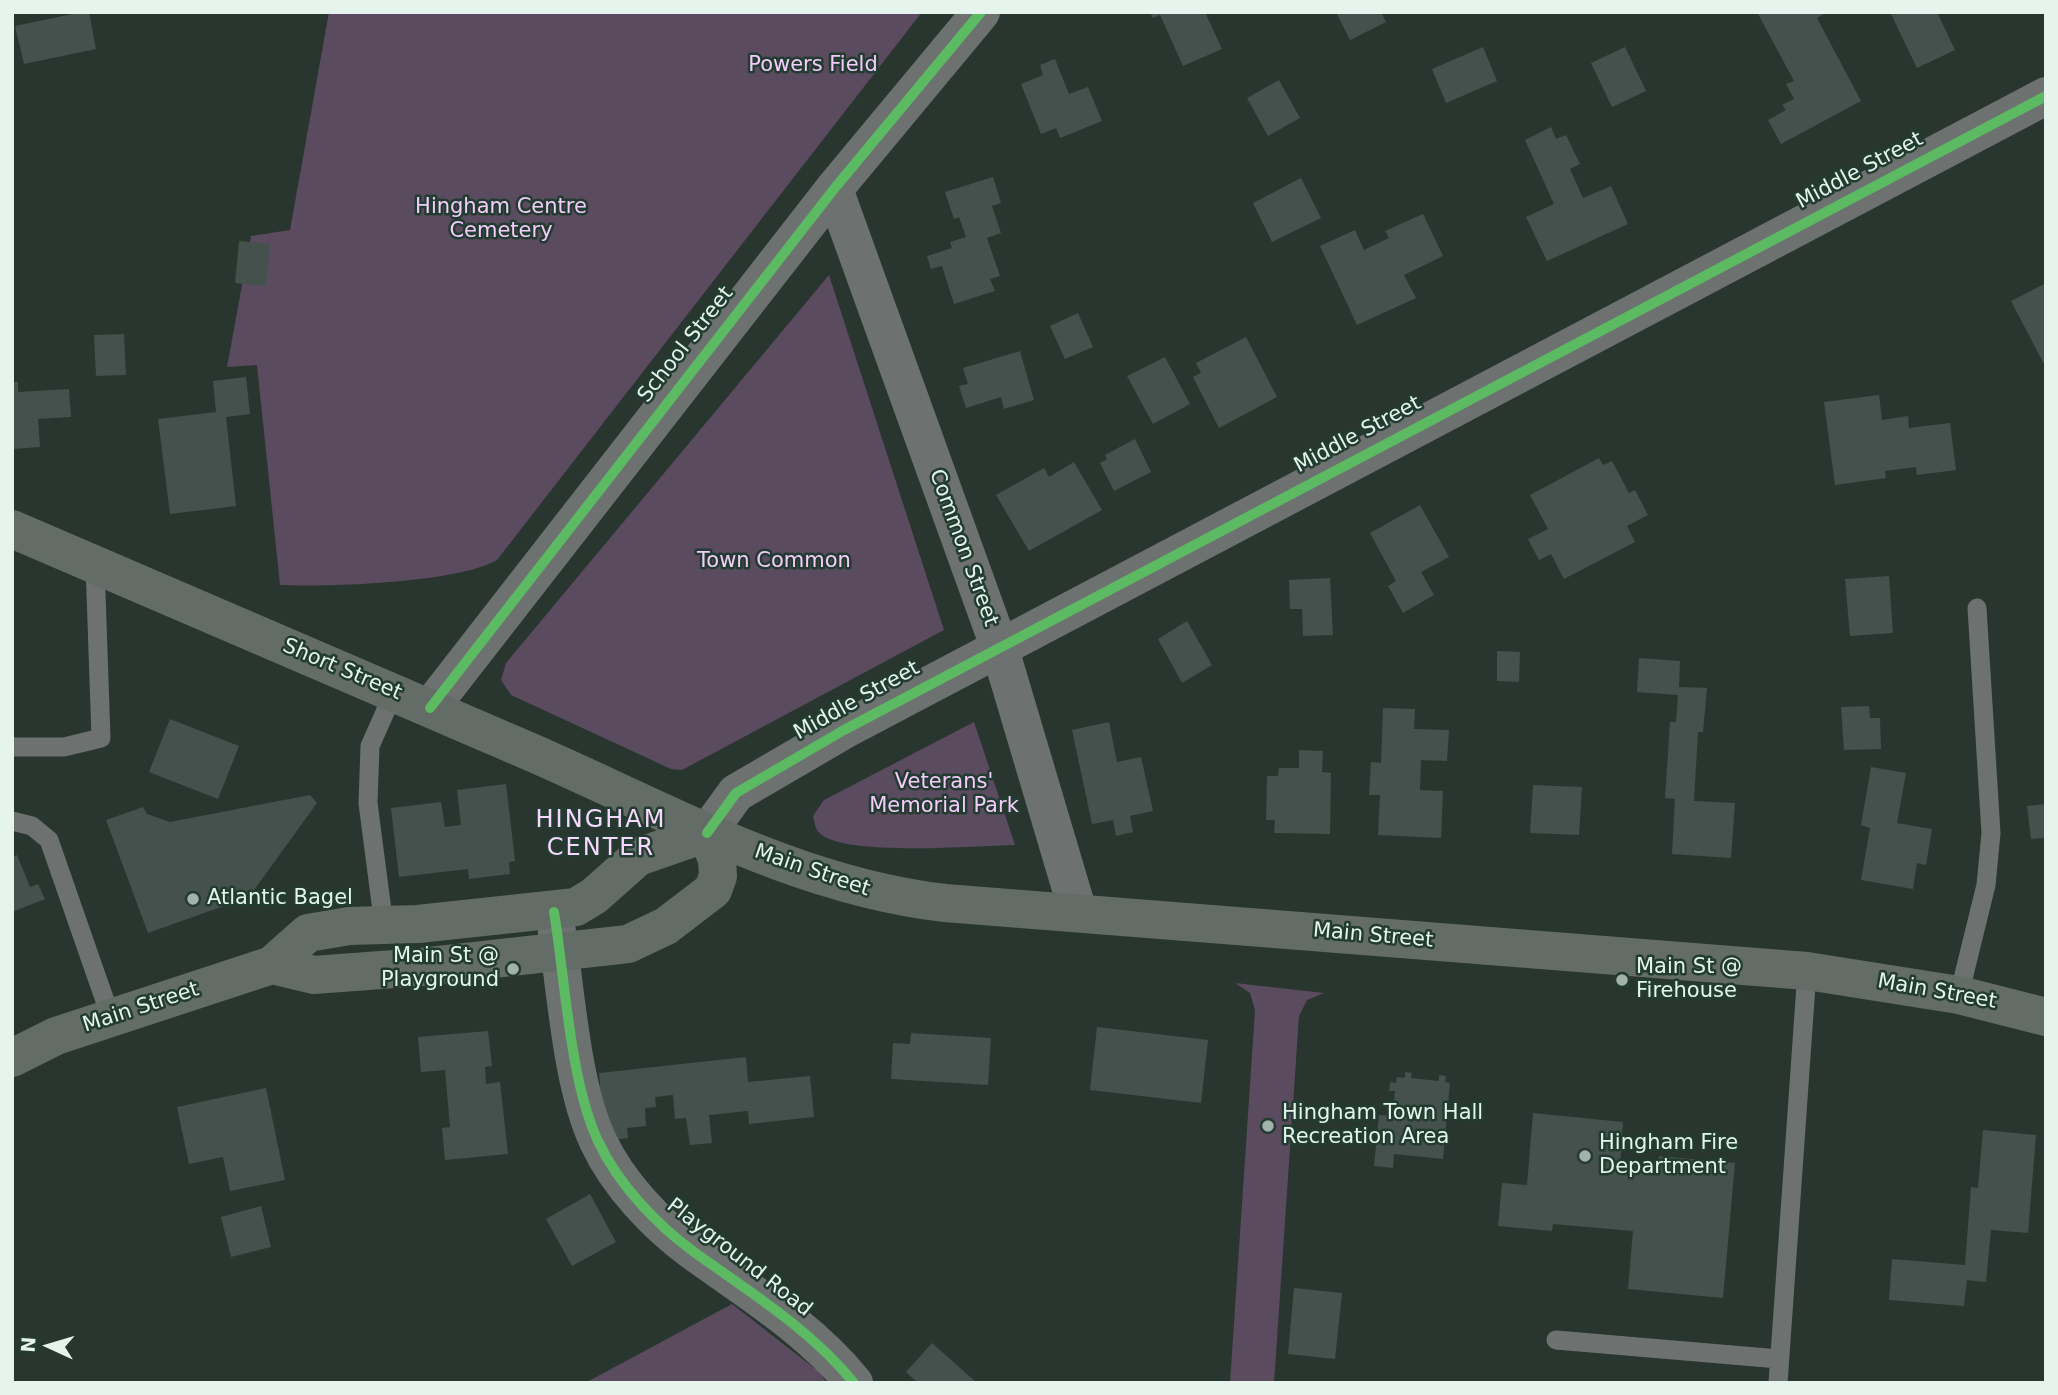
<!DOCTYPE html>
<html>
<head>
<meta charset="utf-8">
<style>
	body { margin:0 }
	#map { position:relative; width:2058px; height:1395px; overflow:hidden; background:#293630; font-family:"DejaVu Sans",sans-serif }
	canvas { display:block }
	.frame { position:absolute; inset:0; border:14px solid #e5f4ed; pointer-events:none }
	.north { position:absolute; left:14px; top:1311px; width:70px; height:70px; -webkit-text-stroke:5px #233c31; paint-order:stroke; rotate:274deg; font-size:19px; font-weight:700; line-height:28px; text-align:center; color:#e5f4ed }
	.north::after { content:''; display:block; margin:auto; width:24px; height:32px; background:#e5f4ed; clip-path:polygon(50% 0,100% 100%,50% 72%,0 100%) }
</style>
</head>
<body>
<div id="map">
<canvas width="2058" height="1395"></canvas>
<div class="frame"></div>
<div class="north">N</div>
</div>
<script>
const ctx = document.querySelector('canvas').getContext('2d');
ctx.lineJoin = 'round';
function fillPath(path, color) { ctx.fillStyle = color; ctx.fill(path, 'evenodd'); }
function trace(path, color, width, dash) { ctx.strokeStyle = color; ctx.lineWidth = width; ctx.lineCap = dash ? 'butt' : 'round'; ctx.setLineDash(dash || []); ctx.stroke(path); }
function drawText(font, color, halo, rows, align = 'center') {
  ctx.font = font + ' "DejaVu Sans",sans-serif'; ctx.lineWidth = 5; ctx.setLineDash([]); ctx.textBaseline = 'middle'; ctx.strokeStyle = halo; ctx.fillStyle = color; for (const [text, x, y, turn = 0] of rows) {
    ctx.save(); ctx.translate(x, y); ctx.rotate((+turn || 0) * Math.PI / 180); ctx.textAlign = isNaN(turn) ? turn : align; if (halo) ctx.strokeText(text, 0, 0); ctx.fillText(text, 0, 0); ctx.restore();
  }
}
const green = new Path2D(`
	M329 12H922L497 560C457 583 329 587 280 585L257 365 227 367 251 236 290 230Z
	M829 275 944 630 682 770 671 769 511 695 501 680 506 663Z
	M974 722 1015 845C976 846 849 856 822 835 815 830 815 824 813 816L824 800Z
	M1235 983 1324 993 1307 1000 1299 1016 1274 1383H1230L1255 1010 1250 993Z
	M732 1304 818 1371 827 1383H585Z`);
const building = new Path2D(`
	M82 12H89L96 49 24 64 15 26Z
	M1150 12H1205L1222 49 1183 66 1160 15 1153 18Z
	M1336 12H1381L1386 22 1350 40Z
	M1757 12H1827L1817 18 1861 101 1781 144 1768 120 1786 110 1782 105 1794 99 1786 84 1794 81Z
	M1890 12H1937L1955 50 1917 68Z
	M1483 47 1497 81 1446 103 1432 69Z
	M1625 47 1646 91 1612 107 1591 63Z
	M1055 59 1069 94 1088 87 1102 121 1060 138 1056 128 1041 134 1021 84 1043 75 1040 65Z
	M1279 80 1300 118 1268 136 1247 98Z
	M1551 127 1556 139 1566 135 1580 164 1570 169 1583 198 1611 186 1628 224 1547 261 1526 217 1554 204 1525 140Z
	M993 177 1001 203 992 206 1001 233 987 238 1000 276 990 279 995 291 954 304 942 266 931 269 927 256 952 248 950 242 966 237 959 217 954 219 945 192Z
	M1301 178 1321 218 1272 242 1253 203Z
	M1423 214 1443 256 1404 275 1416 298 1357 325 1320 246 1355 230 1364 250 1389 238 1385 231Z
	M239 241 270 244 266 286 235 283Z
	M2046 283V368L2011 301Z
	M1078 313 1093 347 1065 359 1050 326Z
	M124 334 126 375 96 376 94 335Z
	M1246 337 1277 397 1219 428 1193 377 1201 373 1196 363Z
	M1020 351 1034 400 1004 409 1001 397 966 408 959 386 968 384 963 368Z
	M1165 357 1190 404 1153 424 1127 376Z
	M246 377 250 414 226 417 236 506 170 514 158 419 216 412 213 381Z
	M12 382H18V392L69 389 71 417 38 419 40 447 12 449Z
	M1879 395 1882 420 1908 416 1909 428 1950 423 1956 470 1917 475 1916 467 1885 471 1886 478 1835 485 1824 402Z
	M1135 439 1151 472 1114 491 1100 463 1107 459 1105 455Z
	M1599 458 1603 465 1612 461 1629 493 1635 490 1648 515 1627 526 1635 542 1564 579 1551 554 1539 560 1528 539 1548 529 1530 495Z
	M1074 462 1102 510 1029 551 996 495 1044 468 1049 477Z
	M1420 505 1449 557 1421 572 1434 595 1403 613 1388 586 1396 581 1370 533Z
	M1889 576 1893 633 1850 636 1845 579Z
	M1330 578 1333 635 1303 636 1302 609H1290L1289 580Z
	M1187 621 1212 665 1182 683 1158 639Z
	M1497 651 1520 652 1519 682 1497 681Z
	M1639 658 1680 661 1679 687 1707 688 1703 732H1698L1694 801 1735 803 1731 858 1672 854 1675 799 1665 798 1670 722H1676L1678 695 1637 692Z
	M1869 706 1870 718H1880L1881 749 1844 750 1841 707Z
	M1383 708 1415 709 1414 729 1449 730 1447 761 1421 760 1420 790 1443 791 1441 838 1378 835 1380 795H1369L1371 762 1381 763Z
	M170 719 239 746 218 799 149 772Z
	M1109 722 1117 762 1141 757 1153 811 1130 816 1133 832 1116 836 1113 820 1092 824 1072 730Z
	M1299 750 1323 751 1322 772 1331 773 1330 834 1274 833 1275 820H1266L1267 776H1278L1279 768H1299Z
	M1871 767 1906 773 1897 823 1932 829 1926 865 1917 863 1913 889 1861 880 1870 828 1861 825Z
	M506 784 515 861 509 862 510 874 469 879 468 869 399 877 391 808 441 802 445 827 461 825 457 790Z
	M1533 785 1582 787 1579 835 1530 833Z
	M310 795 317 803 249 897 148 933 106 820 143 807 147 814 170 822Z
	M2046 804V838L2031 839 2027 806Z
	M17 855 30 887 38 884 45 899 12 912V857Z
	M1097 1027 1208 1040 1201 1103 1090 1090Z
	M488 1031 492 1066 485 1067 486 1084 500 1082 508 1154 445 1160 442 1128 450 1127 445 1070 421 1072 418 1037Z
	M911 1033 991 1038 988 1085 891 1079 893 1043 910 1044Z
	M746 1057 748 1082 810 1076 814 1117 749 1124 748 1111 709 1115 712 1143 690 1145 686 1118 675 1119 673 1095 655 1097 656 1107 645 1108 646 1126 627 1128 628 1138 605 1141 599 1073Z
	M1405 1072 1412 1073 1411 1078 1439 1081V1075L1446 1076 1445 1082 1450 1083 1443 1159 1394 1154 1393 1168 1374 1166 1379 1115 1393 1116V1110L1388 1109 1389 1101 1394 1102 1395 1091H1389L1390 1082 1396 1083 1397 1077 1405 1078Z
	M266 1088 285 1180 230 1191 223 1157 189 1164 177 1107Z
	M1533 1113 1623 1122 1620 1165 1658 1169 1659 1156 1735 1163 1723 1298 1628 1289 1633 1231 1553 1224 1552 1231 1498 1226 1502 1183 1527 1185Z
	M1983 1130 2036 1135 2028 1233 1991 1230 1986 1282 1967 1280 1964 1306 1889 1300 1892 1259 1965 1265 1971 1187 1978 1188Z
	M590 1194 616 1242 572 1266 546 1219Z
	M261 1206 271 1247 231 1257 221 1217Z
	M1294 1288 1342 1293 1335 1359 1288 1354Z
	M932 1343 977 1383H918L906 1372Z`);
const service = new Path2D(`
	M12 747H64L101 738 95 564
	M12 821 32 826 49 840 111 1018
	M384 926 368 803 370 746 394 692
	M1959 995 1986 885 1991 833 1977 608
	M1556 1340 1779 1359
	M1778 1383 1807 971`);
const minor = new Path2D(`
	M834 189 999 646 1078 912
	M430 708 834 189 981 12
	M554 912C565 978 570 1082 598 1141 618 1184 656 1224 694 1252 750 1292 810 1329 854 1383`);
const tertiary = new Path2D(`
	M707 833 736 793 844 730 2046 96`);
const secondary = new Path2D(`
	M12 529C186 603 360 677 533 753 668 812 797 886 945 903L1807 971 1959 995 2046 1017
	M272 965 314 975 421 967 628 944 666 926 713 890 718 876 717 860 707 833
	M12 1058 56 1036 272 965 308 933 349 926 418 924 576 907 594 896 638 857 707 833`);
const cycleway = new Path2D(`
	M430 708 834 189 981 12
	M707 833 736 793 844 730 2046 96
	M554 912C565 978 570 1082 598 1141 618 1184 656 1224 694 1252 750 1292 810 1329 854 1383`);
const markers = [
	[193,899,7,"#a3b2ab"],
	[513,969,7,"#a3b2ab"],
	[1622,980,7,"#a3b2ab"],
	[1268,1126,7,"#a3b2ab"],
	[1585,1156,7,"#a3b2ab"]
];
const parkNames = [
	["Powers Field",813,66],
	["Hingham Centre",501,208],
	["Cemetery",501,232],
	["Town Common",774,562],
	["Veterans'",944,783],
	["Memorial Park",944,807]
];
const streetNames = [
	["Middle Street",1860,171,-28],
	["School Street",686,345,-52],
	["Middle Street",1358,435,-28],
	["Common Street",963,548,70],
	["Short Street",342,670,23],
	["Middle Street",857,701,-29],
	["Main Street",812,871,19],
	["Main Street",1373,936,5],
	["Main Street",1937,992,10],
	["Main Street",141,1008,-18],
	["Playground Road",739,1258,38]
];
const poiNames = [
	["Atlantic Bagel",207,899],
	["Main St @",499,957,"right"],
	["Playground",499,981,"right"],
	["Main St @",1636,968],
	["Firehouse",1636,992],
	["Hingham Town Hall",1282,1114],
	["Recreation Area",1282,1138],
	["Hingham Fire",1599,1144],
	["Department",1599,1168]
];
const quarterNames = [
	["HINGHAM",601,821],
	["CENTER",601,849]
];
fillPath(green, '#5a4b5e');
fillPath(building, '#45514c');
trace(service, '#6d7270', 19);
trace(minor, '#6d7270', 38);
trace(tertiary, '#6d7270', 38);
trace(secondary, '#646c67', 38);
trace(cycleway, '#5cba63', 10);
for (const [x, y, r, color] of markers) { const dot = new Path2D(); dot.arc(x, y, r, 0, 2 * Math.PI); ctx.fillStyle = color; ctx.fill(dot); trace(dot, '#233c31', 2.5); }
drawText('21px', '#f4ccfa', '#233c31', parkNames);
drawText('21px', '#e5f4ed', '#233c31', streetNames);
drawText('21px', '#e5f4ed', '#233c31', poiNames, 'left');
ctx.letterSpacing = '2px';
drawText('24px', '#f8d8fc', '#233c31', quarterNames);
ctx.letterSpacing = '0px';
</script>
</body>
</html>
